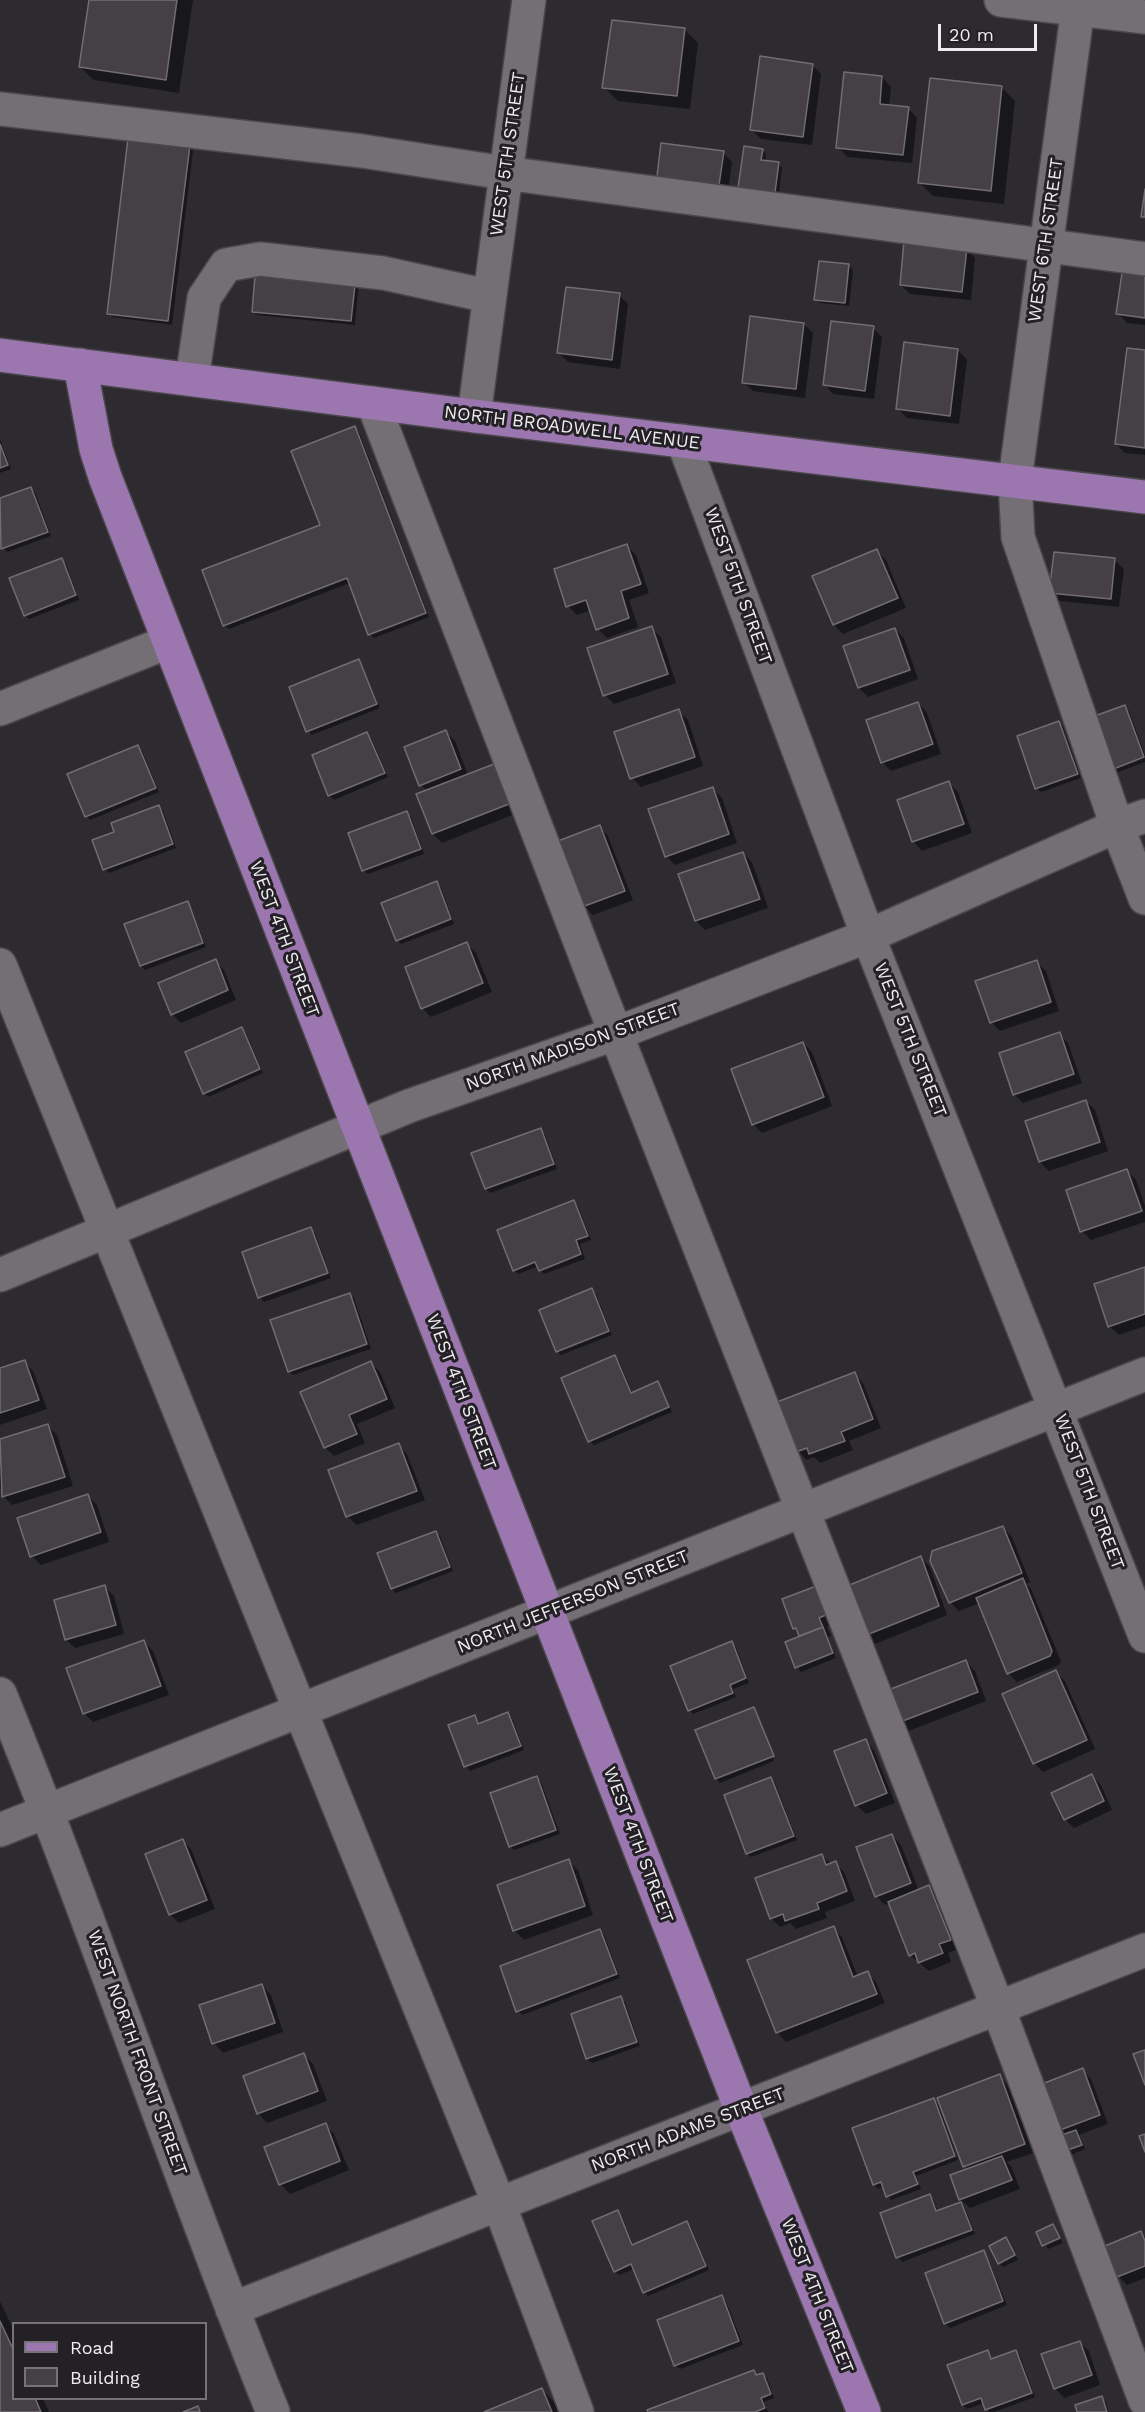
<!DOCTYPE html>
<html>
<head>
<meta charset="utf-8">
<style>
	body { margin:0 }
	#map { position:relative; width:1145px; height:2412px; overflow:hidden; background:#2e2b30; font-family:"Work Sans",sans-serif }
	canvas { display:block }
	.legend { position:absolute; left:12px; top:2322px; width:195px; height:78px; box-sizing:border-box; background:#242126; border:2px solid #757377; margin:0; padding:8px 10px; list-style:none; font-size:18px; color:#efedf0 }
	.legend li { display:flex; align-items:center; gap:12px; height:30px }
	.legend b { width:30px; border:2px solid #757377 }
	.scale { position:absolute; left:938px; top:24px; width:99px; height:27px; box-sizing:border-box; border:3px solid #efedf0; border-top:0; padding-left:8px; font-size:18px; line-height:21px; white-space:nowrap; color:#efedf0; -webkit-text-stroke:4px #242126; paint-order:stroke }
</style>
</head>
<body>
<div id="map">
<canvas width="1145" height="2412"></canvas>
<ul class="legend">
<li><b style="height:8px;background:#9c77af"></b>Road</li>
<li><b style="height:16px;background:#444046"></b>Building</li>
</ul>
<div class="scale">20 m</div>
</div>
<script>
const ctx = document.querySelector('canvas').getContext('2d');
ctx.lineJoin = 'round';
function fillPath(path, color) { ctx.fillStyle = color; ctx.fill(path, 'evenodd'); }
function trace(path, color, width, dash) { ctx.strokeStyle = color; ctx.lineWidth = width; ctx.lineCap = dash ? 'butt' : 'round'; ctx.setLineDash(dash || []); ctx.stroke(path); }
function drawText(font, color, halo, rows, align = 'center') {
  ctx.font = font + ' "Work Sans",sans-serif'; ctx.lineWidth = 6; ctx.setLineDash([]); ctx.textBaseline = 'middle'; ctx.strokeStyle = halo; ctx.fillStyle = color; for (const [text, x, y, turn = 0] of rows) {
    ctx.save(); ctx.translate(x, y); ctx.rotate((+turn || 0) * Math.PI / 180); ctx.textAlign = isNaN(turn) ? turn : align; if (halo) ctx.strokeText(text, 0, 0); ctx.fillText(text, 0, 0); ctx.restore();
  }
}
const shadow = new Path2D(`
	M90 0H193L179 93 94 80 80 67Z
	M685 30 698 43 690 109 618 101 604 87Z
	M812 65 821 74 812 145 761 139 752 130Z
	M882 77 891 87 889 106 908 108 917 118 912 163 847 157 838 147Z
	M1001 87 1015 101 1004 204 933 196 920 183Z
	M189 147 193 151 172 325 113 317 108 313Z
	M762 150 766 154 765 162 778 163 782 168 778 203 743 199Z
	M723 152 732 162 727 200 666 193Z
	M966 249 975 258 971 300 910 294 901 285Z
	M849 266 853 270 849 306 820 303 816 299Z
	M1145 271V325L1127 323 1118 313Z
	M359 282 355 325 257 315 253 311Z
	M619 295 628 304 620 369 568 362 559 353Z
	M804 324 813 333 805 398 753 391 743 382Z
	M873 328 882 337 874 399 833 394 824 384Z
	M958 350 967 360 959 424 907 418 898 409Z
	M1145 352V455L1125 453 1116 444Z
	M355 428 359 432 429 617 374 638 370 634 350 583 229 629 224 625 321 526Z
	M0 439 11 469 0 473Z
	M31 488 35 492 51 536 7 552 0 542V500Z
	M627 546 636 555 649 593 629 600 638 627 607 638 598 629 591 610 577 615 568 606Z
	M877 551 886 560 906 608 843 634 834 625Z
	M61 560 66 564 79 600 29 619 25 615Z
	M1114 560 1124 569 1119 607 1060 601 1051 592Z
	M651 628 661 637 676 683 614 704 605 695Z
	M895 629 904 638 918 679 868 697 859 688Z
	M358 661 362 665 380 708 312 735 308 731Z
	M918 703 927 713 941 754 891 771 882 762Z
	M1125 707 1129 711 1145 755V762L1116 773 1112 769Z
	M678 711 688 720 703 766 641 787 632 778Z
	M1059 723 1063 727 1081 778 1041 792 1036 788Z
	M446 732 455 741 468 775 493 765 502 774 517 813 442 843 433 834 427 791 421 785Z
	M367 734 371 738 388 777 334 800 330 796 314 756Z
	M138 747 142 751 159 792 90 820 86 816Z
	M949 783 958 792 972 833 922 851 913 841Z
	M713 789 722 798 737 843 675 865 666 856Z
	M158 807 163 811 176 848 109 873 104 869 116 833Z
	M406 813 411 817 424 854 368 874 363 870Z
	M599 827 608 836 633 900 593 915 584 906Z
	M743 853 752 862 768 908 705 930 696 921Z
	M437 883 441 887 454 924 401 944 397 940Z
	M187 903 191 907 206 947 145 970 141 966Z
	M467 944 476 953 492 992 431 1017 422 1008Z
	M215 961 224 970 236 1000 181 1023 172 1014Z
	M1036 962 1046 971 1059 1011 1000 1031 991 1022Z
	M242 1029 246 1033 263 1073 208 1097 204 1093Z
	M1059 1034 1068 1043 1082 1083 1023 1103 1014 1094Z
	M803 1043 812 1052 832 1106 762 1133 753 1124Z
	M1086 1101 1095 1110 1108 1151 1049 1171 1040 1162Z
	M540 1130 545 1134 557 1169 490 1193 486 1188Z
	M1127 1171 1136 1180 1145 1206V1222L1091 1240 1082 1231Z
	M574 1202 578 1206 591 1240 580 1244 585 1259 544 1274 537 1267 518 1274 514 1270Z
	M311 1229 315 1233 331 1278 264 1302 260 1297 244 1253Z
	M1145 1269V1326L1119 1335 1109 1326Z
	M591 1290 596 1294 612 1335 561 1355 557 1351Z
	M349 1294 354 1298 371 1349 293 1375 289 1371Z
	M614 1356 619 1361 633 1394 657 1383 661 1387 672 1412 594 1445 590 1441Z
	M24 1361 33 1371 47 1409 0 1425V1370Z
	M371 1363 380 1372 395 1408 357 1424 365 1443 334 1456 325 1447Z
	M854 1374 863 1383 881 1428 849 1441 853 1450 820 1463 814 1457 807 1460 798 1451Z
	M47 1425 57 1435 73 1486 12 1505 3 1496 0 1486V1440Z
	M398 1445 407 1454 425 1500 357 1525 347 1516Z
	M88 1496 97 1505 109 1542 41 1565 32 1556Z
	M1003 1528 1012 1537 1030 1582 1026 1584 1031 1589 1061 1661 1059 1665 1017 1682 1008 1673 980 1603 959 1611 950 1602Z
	M436 1532 440 1536 453 1571 396 1593 392 1589Z
	M921 1558 930 1567 947 1615 875 1644 866 1635Z
	M104 1586 114 1596 124 1634 75 1648 66 1639Z
	M818 1587 838 1623 827 1627 831 1636 828 1637 836 1658 801 1672 797 1667 787 1643 801 1637 795 1628Z
	M144 1642 153 1651 169 1695 93 1722 84 1713Z
	M731 1643 736 1647 749 1683 733 1689 736 1697 693 1714 689 1710Z
	M966 1662 975 1671 986 1701 906 1732 897 1723Z
	M1056 1672 1065 1681 1095 1749 1043 1772 1034 1763Z
	M754 1708 774 1761 720 1783 716 1779 697 1731Z
	M508 1714 512 1718 524 1750 470 1771 466 1766 450 1726 474 1716 480 1725Z
	M865 1741 874 1750 895 1803 866 1814 856 1805Z
	M1092 1776 1101 1785 1112 1810 1074 1828 1065 1819Z
	M537 1778 541 1782 560 1834 514 1850 510 1846Z
	M771 1778 775 1783 797 1840 751 1857 747 1853Z
	M892 1835 901 1845 919 1891 929 1887 938 1896 959 1949 948 1953 951 1962 929 1971 910 1955 890 1903 885 1905 876 1896Z
	M182 1840 191 1849 215 1909 179 1923 170 1914Z
	M822 1856 831 1864 835 1863 844 1872 855 1901 825 1912 827 1918 796 1929 790 1923 780 1927 771 1918Z
	M568 1861 578 1870 593 1915 524 1940 515 1931 499 1886Z
	M833 1928 842 1937 858 1977 867 1973 876 1982 885 2003 786 2042 777 2032Z
	M599 1930 604 1935 620 1978 522 2015 518 2011Z
	M262 1986 271 1995 283 2032 223 2053 214 2043 201 2006Z
	M621 1998 625 2002 640 2046 592 2063 587 2059Z
	M304 2055 313 2064 327 2101 267 2123 258 2113Z
	M1082 2070 1091 2079 1108 2124 1079 2135 1085 2149 1071 2155 1067 2151V2135L1061 2129Z
	M999 2076 1008 2085 1033 2153 1007 2162 1011 2166 1020 2189 970 2208 960 2199 969 2170 965 2166Z
	M933 2100 938 2104 958 2160 916 2176 921 2189 891 2200 884 2186 878 2189 874 2184Z
	M325 2125 334 2134 349 2170 290 2194 280 2184 266 2148Z
	M929 2196 934 2200 938 2212 961 2204 965 2208 975 2234 902 2262 898 2257Z
	M617 2212 621 2216 634 2246 686 2223 691 2227 709 2270 648 2296 644 2292 634 2269 619 2275 615 2271Z
	M1053 2226 1063 2243 1048 2249 1038 2233Z
	M1141 2233 1145 2237V2278L1127 2285 1118 2276Z
	M1005 2239 1018 2260 1003 2267 999 2263Z
	M983 2252 987 2256 1007 2305 950 2328 946 2324 926 2274Z
	M722 2297 726 2301 743 2345 680 2369 675 2365Z
	M0 2301 14 2331V2398H43L49 2412H0Z
	M1079 2342 1089 2351 1100 2385 1064 2398 1055 2388Z
	M988 2351 993 2360 1016 2351 1020 2356 1035 2397 994 2412H989L984 2403 967 2409 963 2405Z
	M753 2371 758 2376 762 2374 767 2378 774 2398 764 2402 768 2412H650Z
	M542 2390 556 2404 559 2412H488Z
	M1101 2398 1106 2402 1109 2412H1079Z`);
const building = new Path2D(`
	M89 0H177L166 80 79 67Z
	M612 20 685 28 677 96 602 88Z
	M760 56 813 64 803 137 750 130Z
	M844 72 882 76 880 104 909 107 903 155 836 148Z
	M930 78 1002 86 991 191 918 183Z
	M128 138 190 145 168 321 107 314Z
	M661 143 724 151 718 192 656 184Z
	M744 146 763 149 761 160 779 162 774 200 737 195Z
	M1145 189V217H1141Z
	M904 241 967 248 962 292 900 285Z
	M819 261 849 264 845 303 814 300Z
	M256 264 356 276 351 321 252 312Z
	M1123 266 1145 269V318L1116 314Z
	M566 287 620 293 612 360 557 353Z
	M750 316 804 323 796 389 742 383Z
	M831 321 874 326 865 391 823 385Z
	M904 342 958 349 950 416 896 409Z
	M1127 348 1145 350V448L1115 444Z
	M355 426 426 613 368 635 347 578 223 626 202 570 320 525 291 451Z
	M0 444 8 465 0 468Z
	M31 487 48 532 1 549 0 498Z
	M627 544 641 584 621 591 629 618 596 630 586 600 566 607 554 569Z
	M877 549 898 598 833 625 812 576Z
	M1054 552 1115 558 1111 599 1049 593Z
	M62 558 76 595 24 616 9 578Z
	M652 626 668 674 603 696 587 648Z
	M895 628 910 670 858 688 843 646Z
	M359 659 377 704 306 732 289 687Z
	M918 702 933 744 881 763 866 720Z
	M1125 705 1144 757 1111 770 1092 717Z
	M679 709 695 757 630 779 614 732Z
	M1059 721 1078 774 1035 789 1017 736Z
	M446 730 461 769 419 786 404 747Z
	M367 732 385 773 328 796 312 755Z
	M138 745 156 788 85 817 67 774Z
	M494 764 509 804 432 834 416 794Z
	M949 781 964 824 912 842 897 800Z
	M713 787 729 834 665 857 648 809Z
	M159 805 173 844 103 870 92 840 114 832 111 823Z
	M407 811 421 849 362 871 348 833Z
	M600 825 625 891 582 907 558 841Z
	M743 852 760 899 695 921 678 874Z
	M437 881 451 919 396 941 381 903Z
	M188 901 203 943 140 966 124 924Z
	M467 942 483 983 421 1009 405 967Z
	M216 959 228 990 171 1015 158 983Z
	M1037 960 1051 1002 990 1023 975 981Z
	M242 1027 260 1069 203 1094 185 1052Z
	M1060 1032 1074 1074 1013 1095 999 1053Z
	M803 1042 824 1097 752 1125 731 1069Z
	M1086 1100 1100 1142 1039 1162 1025 1121Z
	M541 1128 554 1164 485 1189 471 1153Z
	M1127 1169 1142 1211 1080 1232 1066 1190Z
	M574 1200 588 1236 576 1240 581 1254 539 1271 535 1262 513 1271 497 1230Z
	M311 1227 328 1273 258 1298 242 1252Z
	M1145 1267V1314L1108 1327 1094 1284Z
	M592 1288 609 1331 556 1352 539 1310Z
	M350 1293 367 1344 288 1372 270 1320Z
	M615 1355 631 1393 658 1381 669 1407 588 1442 561 1378Z
	M25 1360 39 1400 0 1413V1368Z
	M371 1361 387 1399 349 1415 357 1434 324 1448 300 1392Z
	M855 1372 873 1419 841 1432 845 1441 809 1454 807 1448 796 1452 777 1402Z
	M48 1424 65 1477 2 1497 0 1439Z
	M399 1443 417 1491 346 1517 328 1470Z
	M88 1494 101 1532 30 1557 17 1518Z
	M1003 1526 1022 1573 949 1603 930 1561 932 1551Z
	M436 1531 450 1567 391 1589 377 1553Z
	M921 1556 939 1606 864 1636 847 1586Z
	M1023 1578 1052 1651 1050 1656 1007 1674 976 1598Z
	M105 1585 116 1625 65 1640 54 1600Z
	M819 1585 830 1613 819 1618 823 1627 799 1636 796 1628 793 1629 782 1599Z
	M823 1627 833 1653 795 1668 785 1642Z
	M144 1640 161 1686 83 1714 66 1668Z
	M732 1641 746 1678 730 1685 733 1693 688 1711 670 1666Z
	M966 1660 978 1692 895 1724 883 1692Z
	M1056 1670 1087 1740 1033 1764 1002 1694Z
	M754 1707 774 1756 715 1779 695 1730Z
	M508 1712 521 1746 464 1767 448 1725 475 1715 478 1724Z
	M866 1739 887 1793 855 1806 834 1751Z
	M1092 1774 1104 1801 1064 1820 1051 1793Z
	M537 1776 556 1830 509 1847 490 1793Z
	M771 1777 794 1836 746 1854 724 1795Z
	M892 1834 911 1883 875 1897 856 1847Z
	M183 1839 207 1900 169 1915 145 1854Z
	M822 1854 826 1865 836 1861 847 1891 817 1903 819 1909 785 1921 783 1914 770 1919 755 1878Z
	M569 1859 585 1906 513 1931 497 1885Z
	M929 1885 951 1940 939 1944 943 1953 918 1963 915 1953 909 1956 888 1902Z
	M834 1926 853 1977 868 1971 877 1994 776 2033 747 1960Z
	M600 1929 617 1974 516 2012 500 1966Z
	M262 1984 275 2023 212 2044 199 2005Z
	M621 1996 637 2042 586 2059 571 2014Z
	M1145 2050V2085L1133 2054Z
	M304 2053 318 2091 257 2114 243 2076Z
	M1083 2068 1100 2115 1060 2130 1042 2084Z
	M1000 2074 1025 2144 963 2167 937 2098Z
	M934 2098 955 2156 913 2172 918 2184 886 2197 881 2182 873 2185 852 2128Z
	M326 2123 340 2161 279 2185 264 2147Z
	M1076 2130 1082 2145 1065 2151 1059 2136Z
	M1145 2134V2152L1139 2136Z
	M1002 2156 1012 2180 959 2200 950 2175Z
	M930 2194 936 2211 961 2202 972 2230 896 2258 880 2213Z
	M618 2210 632 2245 687 2221 706 2266 643 2293 631 2264 614 2272 592 2221Z
	M1053 2224 1060 2238 1042 2246 1036 2232Z
	M1141 2231 1145 2241V2266L1117 2277 1105 2246Z
	M1006 2237 1015 2255 998 2264 989 2246Z
	M984 2250 1003 2301 944 2324 925 2273Z
	M722 2295 739 2341 674 2366 657 2320Z
	M0 2321 14 2351V2398H35L41 2412H0Z
	M1080 2341 1092 2375 1054 2389 1041 2354Z
	M988 2350 991 2359 1016 2350 1032 2393 985 2410 981 2398 962 2405 947 2365Z
	M754 2370 756 2375 763 2373 771 2394 761 2398 765 2408 755 2412H648L647 2410Z
	M542 2388 552 2412H484Z
	M1102 2396 1107 2412H1077L1075 2405Z
	M198 2406 200 2412H183Z`);
const minor = new Path2D(`
	M1001 0 1145 17
	M1079 0 1015 480 1018 537 1117 826 1145 898
	M0 109 362 151 505 173 1145 259
	M192 379 204 298 226 265 260 259 383 273 488 296
	M373 403 596 983 998 2008 1145 2400
	M474 416 529 0
	M683 441 868 936 1145 1636
	M0 709 168 642
	M0 965 499 2204 577 2412
	M0 1275 409 1106 617 1033 868 936 1117 826 1145 816
	M0 1694C97 1931 177 2175 273 2412
	M0 1830 1145 1374
	M232 2309 1145 1950`);
const major = new Path2D(`
	M0 355 474 416 1145 497
	M80 365 96 449 105 477 741 2109 864 2412`);
const streetNames = [
	["WEST 5TH STREET",508,154,-82],
	["WEST 6TH STREET",1046,240,-82],
	["NORTH BROADWELL AVENUE",572,428,7],
	["WEST 5TH STREET",738,586,70],
	["WEST 4TH STREET",284,939,69],
	["WEST 5TH STREET",910,1040,68],
	["NORTH MADISON STREET",573,1047,-20],
	["WEST 4TH STREET",461,1392,69],
	["WEST 5TH STREET",1089,1492,69],
	["NORTH JEFFERSON STREET",573,1602,-22],
	["WEST 4TH STREET",638,1845,69],
	["WEST NORTH FRONT STREET",137,2053,70],
	["NORTH ADAMS STREET",688,2130,-21],
	["WEST 4TH STREET",817,2296,68]
];
fillPath(shadow, '#0007');
fillPath(building, '#444046');
trace(building, '#716d73', 1.5);
trace(minor, '#4a474c', 36);
trace(major, '#4a474c', 36);
trace(minor, '#736f75', 33);
trace(major, '#9c77af', 33);
drawText('18px', '#efedf0', '#242126', streetNames);
</script>
</body>
</html>
